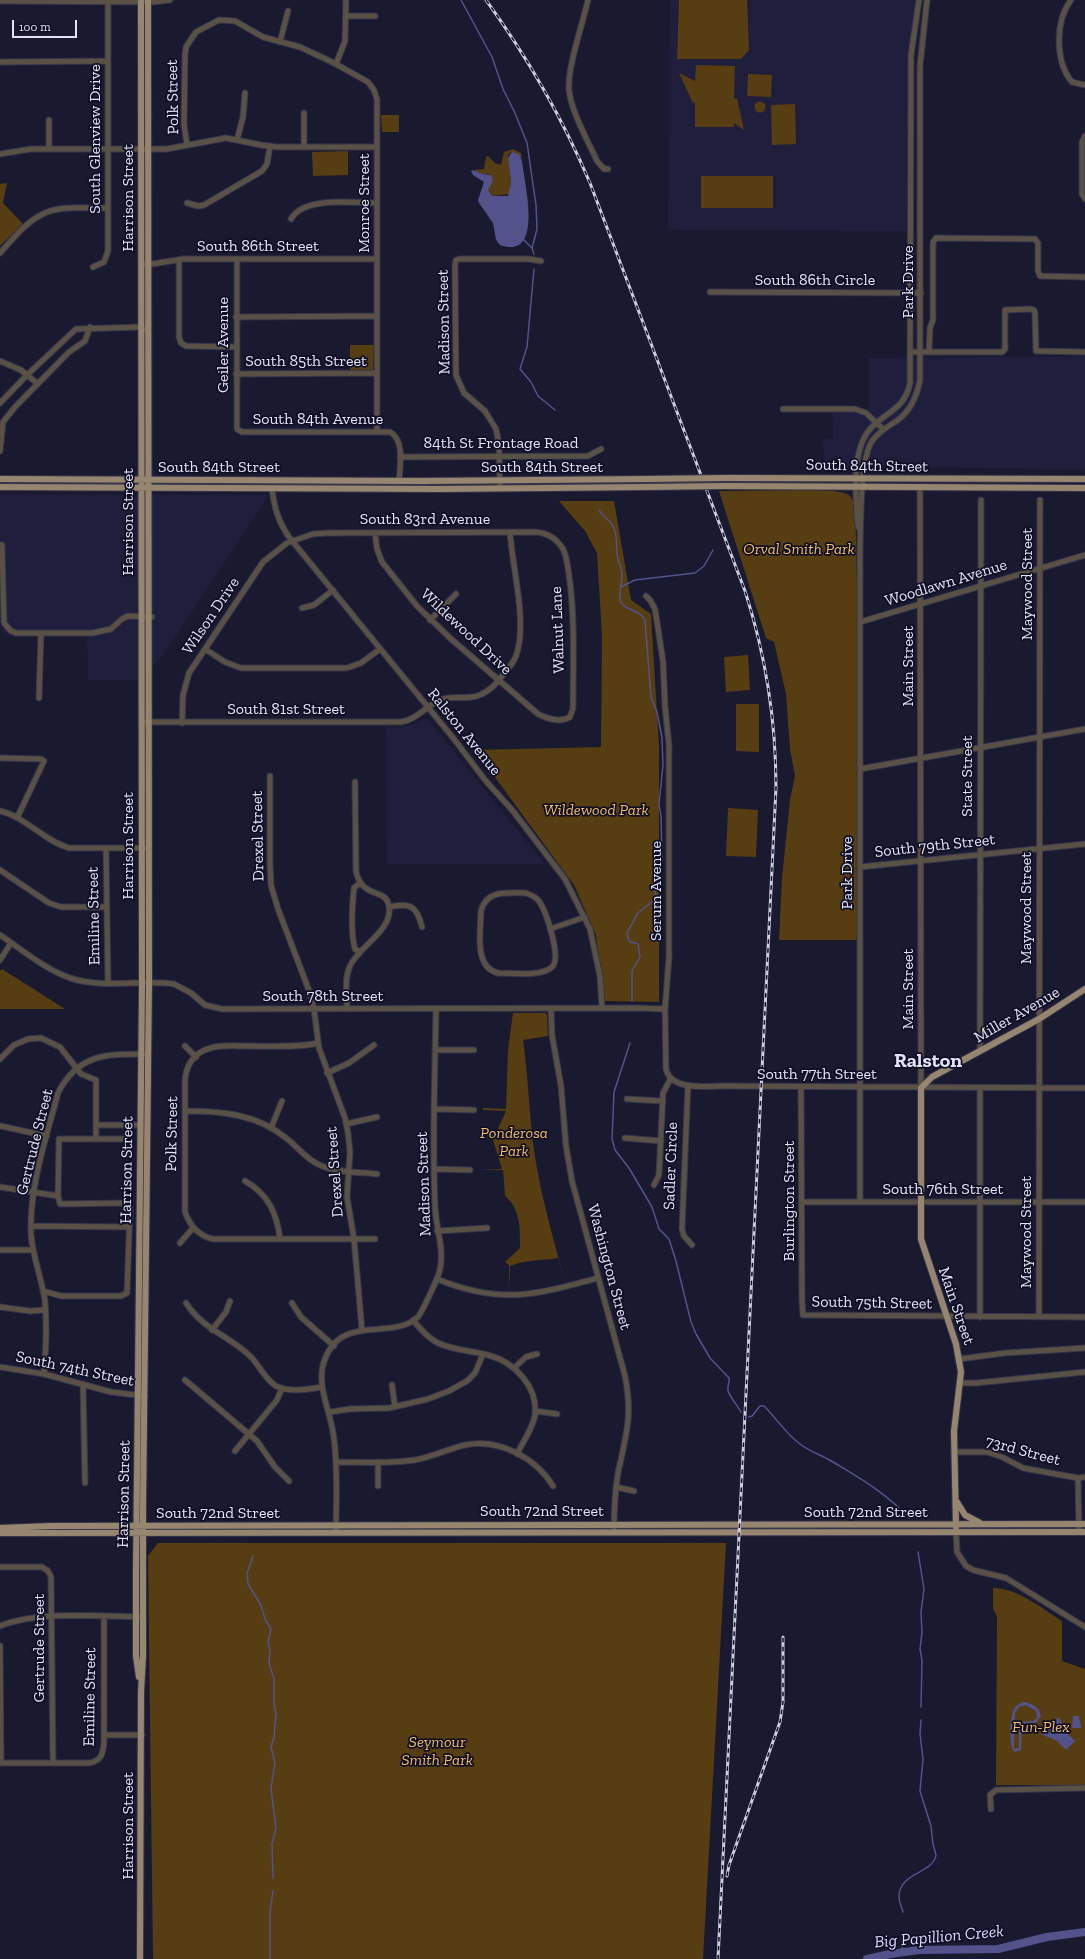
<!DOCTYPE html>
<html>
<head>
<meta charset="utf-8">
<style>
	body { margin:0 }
	#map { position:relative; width:1085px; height:1959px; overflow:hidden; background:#191930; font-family:"Zilla Slab",serif }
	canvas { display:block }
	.scale { position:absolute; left:12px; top:20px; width:65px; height:18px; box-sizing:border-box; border:2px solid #e2e3f4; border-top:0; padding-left:5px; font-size:12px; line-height:14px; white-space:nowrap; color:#e2e3f4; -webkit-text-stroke:3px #100f26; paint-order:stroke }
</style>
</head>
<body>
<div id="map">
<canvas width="1085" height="1959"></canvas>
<div class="scale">100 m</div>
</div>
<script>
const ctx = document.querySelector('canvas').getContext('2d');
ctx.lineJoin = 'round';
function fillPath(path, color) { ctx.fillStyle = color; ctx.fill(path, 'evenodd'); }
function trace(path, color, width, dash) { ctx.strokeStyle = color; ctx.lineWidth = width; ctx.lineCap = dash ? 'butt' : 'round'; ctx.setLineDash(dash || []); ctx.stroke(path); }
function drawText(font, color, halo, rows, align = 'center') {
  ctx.font = font + ' "Zilla Slab",serif'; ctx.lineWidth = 3.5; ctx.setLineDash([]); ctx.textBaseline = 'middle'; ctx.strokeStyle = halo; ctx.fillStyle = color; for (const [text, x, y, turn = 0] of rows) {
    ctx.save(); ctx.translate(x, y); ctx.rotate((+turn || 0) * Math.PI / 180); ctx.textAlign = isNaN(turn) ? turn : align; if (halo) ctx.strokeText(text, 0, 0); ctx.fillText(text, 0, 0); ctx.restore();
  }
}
const built = new Path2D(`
	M670 0H917L911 55V231L674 230 668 228Z
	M1085 356V470L874 466 825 469 823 439H833L832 412 869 411V358Z
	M0 494 269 495 165 653 139 680H88L87 635 4 636 0 603Z
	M427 718 545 864H546H387L386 727 405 726Z`);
const green = new Path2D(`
	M679 0H747L749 50 741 59H677Z
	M696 65 735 66 734 99 737 98 744 130 734 123V127H695V102L693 103 679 73 695 81Z
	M748 74 772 75 771 97 747 96Z
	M754.5 107a5.5 5.5 0 1 1 11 0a5.5 5.5 0 1 1-11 0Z
	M795 104 796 144 772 145 771 105Z
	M381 115H399V132H382Z
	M513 149 521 153 522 161 521 158 512 152 508 155 511 182 509 194 492 196 488 190 489 174H483L473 170 484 169 486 157 488 156 495 163 501 165 504 152Z
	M348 151V175L313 176 312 152Z
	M701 176H773V208H701Z
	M7 183 3 203 23 224 0 246V184Z
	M350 345H374L373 371 350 370Z
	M794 490C805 490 841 489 849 495 851 497 853 500 855 503L858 616V940H779L782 878 790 800 795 776 790 749 786 694 774 642 766 638 719 491Z
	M559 501H614L631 600 651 614 659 747V1002L604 1001 596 935 574 885 475 750 601 747 602 635 597 553 585 531Z
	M748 655 750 690 726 692 724 657Z
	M736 704H759V752L736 751Z
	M728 808 758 810 756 857 726 856Z
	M2 969 65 1009H0V971Z
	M513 1013H545L547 1015 548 1036 523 1040C528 1074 529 1109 533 1143 539 1190 553 1237 565 1282L558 1258C541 1261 528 1259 510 1266V1291L509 1265 505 1262 520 1248C520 1230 521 1209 505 1196L503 1170 479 1169H502L493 1140 506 1111 483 1110V1108L506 1109 508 1050Z
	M158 1543H726L703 1959H153L148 1556Z
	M993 1588C1018 1588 1041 1608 1062 1621V1661L1085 1669V1785H996L997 1617 993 1608Z`);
const water = new Path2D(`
	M512 152 519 154 522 161C524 182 545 261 500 245L496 240 493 223 479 203 478 200 484 182 473 175 471 171 473 170 483 174 491 175 493 181 488 190 492 196H508L511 182 508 158Z
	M1024 1702C1032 1703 1040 1708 1041 1716L1036 1723 1022 1724 1021 1750 1015 1752C1008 1747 1010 1716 1014 1709 1016 1705 1020 1703 1024 1702ZM1026 1705 1036 1711 1037 1718 1033 1721 1020 1722 1019 1733V1748L1015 1749 1014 1747 1015 1713 1019 1707Z
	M1073 1716H1079L1081 1728H1072Z
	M1059 1717 1066 1732 1075 1741 1066 1750 1057 1741 1041 1734Z`);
const stream = new Path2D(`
	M461 0 492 57 503 89 515 113 527 143 536 205 537 229 532 248 534 254
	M523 239 532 248
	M534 269 527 347 520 369 531 382 538 396 555 410
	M599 510C602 516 607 518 611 523 619 533 615 548 618 559 619 564 622 569 622 574 623 584 617 592 621 602 625 611 640 609 645 620L651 697 657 712 662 738 663 765 659 804 661 816 662 860 660 869 653 882 656 895 653 901 638 913 627 933 629 941 638 944 640 957 632 971V1001
	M621 587 635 580 695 573 704 566 713 550
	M630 1043 614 1092 612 1139 615 1150 629 1168 652 1207 659 1229 669 1239 676 1261 691 1322 696 1334 710 1358 729 1378C730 1383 727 1386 728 1391 729 1395 738 1407 741 1412
	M749 1417 752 1416 760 1406H764C777 1419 786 1434 800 1444 810 1452 822 1455 833 1462 861 1479 886 1493 909 1518
	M918 1552 924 1589 921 1612 922 1632 920 1649 922 1660 921 1707
	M253 1556 247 1573 248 1584 261 1605 265 1619 271 1629 268 1642 270 1650 269 1663 274 1679V1704L276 1713 274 1737 271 1747 275 1763 271 1789 276 1828 272 1844 273 1878
	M903 1912C902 1907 899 1903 899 1897 899 1872 933 1874 936 1855L933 1844 931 1826 920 1791 923 1759 920 1734 921 1720
	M902 1936V1952
	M270 1959V1911L273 1891`);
const river = new Path2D(`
	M867 1959 890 1954 919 1950 998 1949 1047 1937 1085 1932`);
const minor = new Path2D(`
	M588 0C583 23 567 68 569 90 571 111 588 141 597 161L604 169H608
	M1071 0C1055 21 1055 62 1072 82L1085 85
	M0 1 152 2 170 0
	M346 16H375
	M280 42 288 11
	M0 62 108 61
	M336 64 345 41 346 0
	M1085 136 1082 142V194L1085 199
	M237 140 243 117 245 93
	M187 145 184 124 185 55 186 47 196 32 219 20 235 21 263 37 300 47 334 63 368 82 374 90 377 99V431
	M304 147V113
	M49 149V120
	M0 154 31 149H167L226 138 261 145 277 147H377
	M187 203 198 206 204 205 262 171 267 164 270 146
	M291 219C304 196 353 203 377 203
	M0 253C12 240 25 223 41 215 60 204 87 209 108 208
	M237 259V429L242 432H390C405 440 400 466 399 481
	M179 260V337L181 343 186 346 236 347
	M146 265 183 259H376
	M93 267 104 262 108 251V2
	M710 292 921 293
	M236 317 376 316
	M911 352H1002L1005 349V310L1031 309 1034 310 1035 313 1036 351 1085 352
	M929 352 930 328 933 320V242L936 238 1035 239 1038 243V271L1040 276 1085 277
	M0 361 21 370 38 384
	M236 374 376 373
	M0 403 27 375 76 329 141 327 148 332
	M783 409H855L866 413 883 429
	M0 451 3 422 15 407 69 352 85 341 90 327
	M400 457 588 456 601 449
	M272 488C274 507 278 521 289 537L454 739 485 780 513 811 565 879 590 929 600 976 602 1008
	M500 488 499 444 496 429 485 411 464 393 456 375 455 264 456 260 459 259H529L541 261
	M920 488 921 1088
	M858 527C856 500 850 450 871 428 887 411 905 409 910 383L911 55 919 0
	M0 545H2L4 623 11 631 16 633H92L111 629 122 619 128 616 152 617
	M646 596 650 600 655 609 663 661 665 706 669 745V957L665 1009 666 1069C671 1091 706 1086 722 1086L1085 1088
	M302 608 314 605 333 590
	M430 620 456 594
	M860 622 1085 555
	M205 649 225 662 241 668H347L361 663 380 649
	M39 698 41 633
	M145 722H401C419 719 427 704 443 699 456 695 469 701 482 694 491 690 497 683 502 676 507 670 513 664 516 656 528 623 512 567 510 532
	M182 723 183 695 189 673 263 562 287 543 313 534 327 533 536 532C547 533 557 539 563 549 568 559 568 571 570 582 575 624 573 666 573 708L570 717C560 723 548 719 538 714L450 638 417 606 382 562 377 549 375 533
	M0 758 41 759 44 761 17 818
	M860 769 1085 729
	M270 776V865L271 885 278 909 310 993 314 1009 319 1048 345 1118 348 1133 350 1152 347 1197 354 1239 362 1330
	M0 811C26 817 44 841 69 848H145
	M106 849 108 982
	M860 867 1085 844
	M0 870 49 903 61 907H107
	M360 883 354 888C352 907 350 931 355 949L360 952
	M526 893C531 895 535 896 539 901 546 911 562 958 552 967 542 977 511 973 498 973 473 967 481 930 481 911 486 889 509 893 526 893Z
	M389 907C410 902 417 906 422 927
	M550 929 585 917
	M0 935C24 951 49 973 77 980 105 987 137 981 166 983L174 984 191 993 205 1005 222 1009 638 1008 665 1009
	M0 960 11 943
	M551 1008 552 1035 561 1086 566 1146 572 1181 625 1376C633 1416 626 1435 618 1473 615 1492 614 1510 614 1529
	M347 1009C347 995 344 979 350 966 359 946 393 931 389 906 386 887 362 900 356 871L355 782
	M318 1043C295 1048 270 1046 247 1046 232 1046 215 1044 201 1052 191 1058 186 1069 185 1080V1212C190 1226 199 1236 213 1239H375
	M185 1046 196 1057
	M435 1050H474
	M980 1051 981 500
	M0 1059 14 1045 28 1039 41 1038 60 1047 81 1074 96 1080V1139
	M327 1073 349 1063 374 1045
	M688 1085 682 1229 684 1236 692 1245
	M801 1087 802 1301 803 1315 1085 1317
	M627 1099 663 1101
	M435 1109 474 1110
	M185 1111C221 1111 257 1114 286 1138 298 1147 308 1161 322 1166 339 1173 359 1172 377 1174
	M346 1124 377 1117
	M96 1125H141
	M0 1126 47 1136
	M271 1128 282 1101
	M625 1138 661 1141
	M435 1169 470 1170
	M245 1181C268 1194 277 1213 280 1239
	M654 1185 659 1175 663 1093 671 1078
	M0 1187 58 1196 60 1204 125 1203 130 1208 127 1293 121 1296H61L43 1291
	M58 1196 59 1139H125
	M802 1202H1085
	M860 1202V544C861 520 860 460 872 441 879 431 889 426 898 420 911 410 917 396 920 380V66L927 0
	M31 1226 129 1227
	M437 1231 487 1228
	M180 1243 193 1228
	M0 1250H33
	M437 1279C500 1305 535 1295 598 1278
	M186 1303C204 1331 231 1336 252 1358 260 1367 266 1380 276 1386 289 1393 309 1389 322 1387
	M292 1303 301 1317 334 1346
	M0 1307 30 1311 45 1310
	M980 1317V1088
	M1039 1317 1040 500
	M413 1320C420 1329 428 1338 438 1343 453 1350 472 1351 488 1355 515 1362 538 1387 535 1415 533 1428 523 1442 517 1454
	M212 1330 226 1312 230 1301
	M960 1359 1005 1353 1085 1348
	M0 1367 44 1374 111 1392 145 1396
	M514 1368 526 1357 537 1354
	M44 1374C46 1350 47 1324 45 1301 42 1279 33 1258 31 1235 29 1187 46 1139 58 1093 78 1053 108 1054 148 1054
	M185 1380 257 1441 275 1467 289 1481
	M961 1383H976L1085 1372
	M83 1384 85 1483
	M392 1385 395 1407
	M535 1411 557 1414
	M330 1412 350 1409 389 1408 428 1399 449 1391 467 1381 475 1373 483 1354
	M235 1451 277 1400 282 1388
	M954 1452H987L1002 1457 1023 1468 1078 1478 1085 1477
	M336 1462C362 1462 390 1464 415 1460 432 1457 448 1449 465 1445 499 1438 536 1458 553 1486
	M378 1462V1486
	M1078 1478 1079 1532
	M616 1487 634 1491
	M956 1532 957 1552 966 1566 973 1570 1006 1578 1085 1627
	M336 1533C336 1501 338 1470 334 1439 332 1415 317 1389 323 1365 338 1311 391 1342 418 1317 422 1312 437 1280 439 1273 446 1252 435 1226 435 1205 432 1140 435 1074 436 1009
	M0 1567H42L48 1571 51 1577 53 1763
	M0 1626C38 1611 98 1616 140 1617
	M0 1646 1 1763
	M104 1735H142
	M0 1763H88C100 1762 103 1755 104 1743V1616
	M991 1809 990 1795 996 1790 1085 1788`);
const major = new Path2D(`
	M725 478 1085 479
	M0 479 423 481 646 479
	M725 486 1085 488
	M0 487 441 489 646 487
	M957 1502 965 1515 980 1523
	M956 1527 954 1431 961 1372 956 1344 921 1239V1088L932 1077 1039 1019 1085 989
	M0 1528 51 1526 1085 1524
	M0 1533 1085 1532
	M139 1677 136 1656V1572L142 987 141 0
	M140 1959 141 1692 143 1656V1509L149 982 148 0`);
const rail = new Path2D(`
	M486 0C528 58 562 117 590 183L745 591C766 656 776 720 776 788L718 1959
	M727 1876 729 1865 780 1722 783 1702V1637`);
const majorBridge = new Path2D(`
	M646 479 725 478
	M646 487 725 486`);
const streetNames = [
	["Polk Street",173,97,-91],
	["South Glenview Drive",95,139,-90],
	["Harrison Street",128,198,-90],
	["Monroe Street",364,203,-90],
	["South 86th Street",258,246],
	["South 86th Circle",815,280],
	["Park Drive",908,282,-90],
	["Madison Street",444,322,-91],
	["Geiler Avenue",223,345,-90],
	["South 85th Street",306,361],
	["South 84th Avenue",318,419],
	["84th St Frontage Road",501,443],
	["South 84th Street",867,466,1],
	["South 84th Street",219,467],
	["South 84th Street",542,467],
	["South 83rd Avenue",425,519],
	["Harrison Street",128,522,-90],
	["Woodlawn Avenue",946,583,-17],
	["Maywood Street",1027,584,-90],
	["Wilson Drive",211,616,-56],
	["Walnut Lane",558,630,-92],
	["Wildewood Drive",466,632,43],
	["Main Street",908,666,-90],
	["South 81st Street",286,709],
	["Ralston Avenue",464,732,51],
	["State Street",967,776,-90],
	["Drexel Street",258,836,-91],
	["Harrison Street",128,846,-90],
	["South 79th Street",935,846,-6],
	["Park Drive",847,873,-90],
	["Serum Avenue",656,891,-90],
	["Maywood Street",1026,908,-90],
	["Emiline Street",94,916,-91],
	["Main Street",908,989,-90],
	["South 78th Street",323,996],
	["Miller Avenue",1017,1015,-30],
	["South 77th Street",817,1074],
	["Polk Street",172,1134,-89],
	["Gertrude Street",35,1142,-76],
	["Sadler Circle",671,1166,-88],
	["Harrison Street",127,1170,-89],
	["Drexel Street",335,1172,-94],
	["Madison Street",424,1184,-92],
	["South 76th Street",943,1189],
	["Burlington Street",789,1201,-90],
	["Maywood Street",1026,1232,-90],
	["Washington Street",609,1267,75],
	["South 75th Street",872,1303,1],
	["Main Street",956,1306,71],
	["South 74th Street",75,1369,12],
	["73rd Street",1023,1451,15],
	["Harrison Street",124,1494,-89],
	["South 72nd Street",542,1511],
	["South 72nd Street",866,1512],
	["South 72nd Street",218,1513],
	["Gertrude Street",39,1648,-90],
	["Emiline Street",90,1697,-89],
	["Harrison Street",128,1826,-90]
];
const parkNames = [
	["Orval Smith Park",799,549],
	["Wildewood Park",596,810],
	["Ponderosa",514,1133],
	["Park",514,1151],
	["Fun-Plex",1041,1727],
	["Seymour",437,1742],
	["Smith Park",437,1760]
];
const waterNames = [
	["Big Papillion Creek",939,1937,-5]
];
const districtNames = [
	["Ralston",928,1061]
];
fillPath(built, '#1f1e3c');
fillPath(green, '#563d12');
fillPath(water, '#54528b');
trace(stream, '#54528b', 1.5);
trace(river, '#54528b', 8);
trace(minor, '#35354b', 7);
trace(major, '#35354b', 8);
trace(minor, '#595146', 5);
trace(major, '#96866f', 6);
trace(rail, '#cccdde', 3);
trace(rail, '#100f26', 1.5, [4.5]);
trace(majorBridge, '#35354b', 8, []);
trace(majorBridge, '#96866f', 6);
drawText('16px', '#e2e3f4', '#100f26', streetNames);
drawText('italic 16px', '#f2bd68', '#100f26', parkNames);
drawText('italic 17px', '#d9dbfe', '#100f26', waterNames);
drawText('bold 20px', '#e2e3f4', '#100f26', districtNames);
</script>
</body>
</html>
